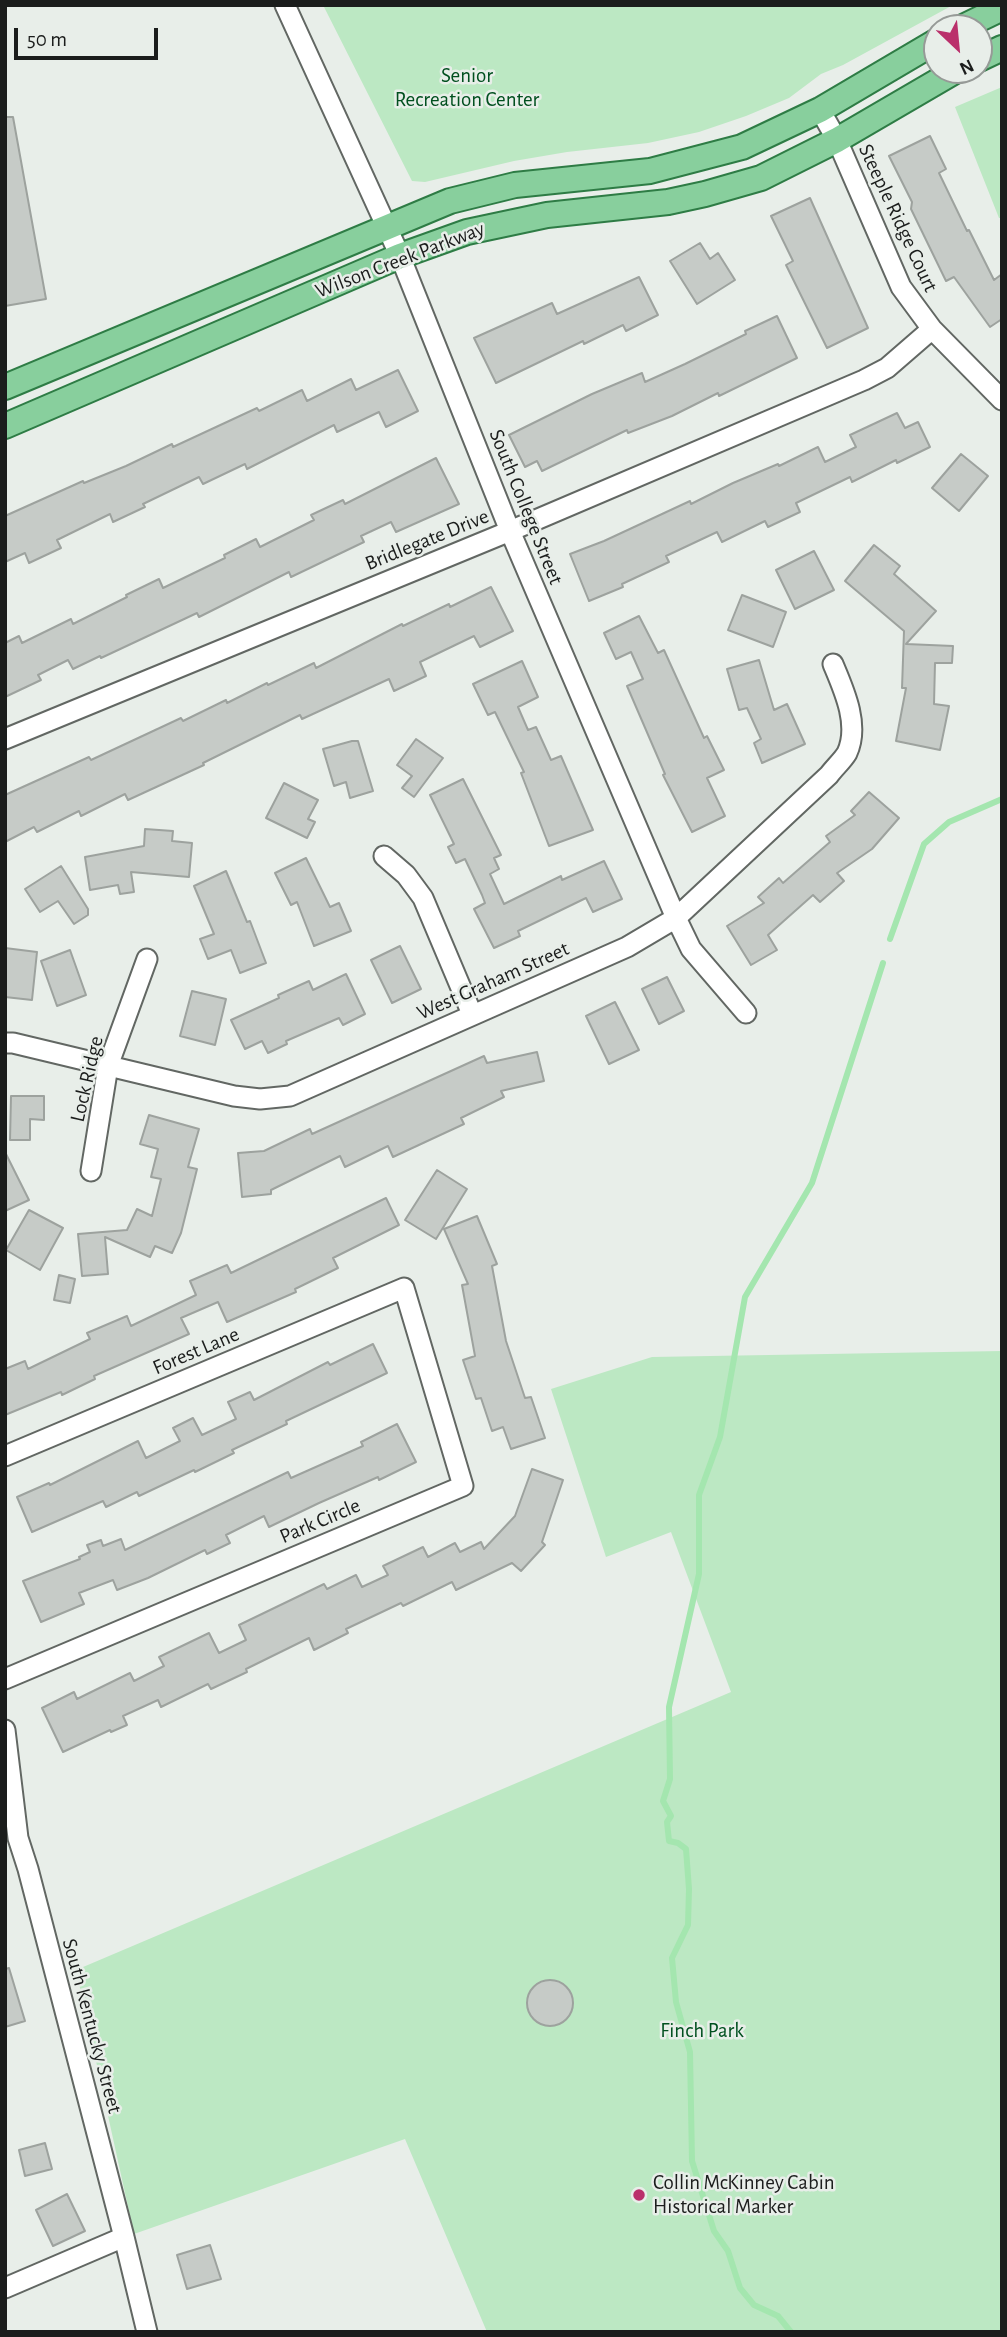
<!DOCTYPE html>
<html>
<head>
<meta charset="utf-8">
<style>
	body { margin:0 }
	#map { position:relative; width:1007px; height:2337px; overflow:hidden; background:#e8eee9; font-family:"Alegreya Sans",sans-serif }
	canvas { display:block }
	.frame { position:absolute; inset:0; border:7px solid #1b1d1c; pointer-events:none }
	.north { position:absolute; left:923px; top:14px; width:70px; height:70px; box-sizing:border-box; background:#e8eee9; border:2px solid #969a97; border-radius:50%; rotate:154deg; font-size:19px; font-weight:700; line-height:28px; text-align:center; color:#1b1d1c }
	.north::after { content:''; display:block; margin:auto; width:24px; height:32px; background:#ba306b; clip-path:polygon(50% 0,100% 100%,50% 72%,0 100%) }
	.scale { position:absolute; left:14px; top:28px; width:144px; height:32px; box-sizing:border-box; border:4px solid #1b1d1c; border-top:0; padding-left:9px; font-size:21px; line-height:24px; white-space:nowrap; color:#1b1d1c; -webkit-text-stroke:5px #e8eee9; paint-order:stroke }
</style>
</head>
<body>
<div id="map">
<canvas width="1007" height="2337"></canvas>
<div class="frame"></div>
<div class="north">N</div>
<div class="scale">50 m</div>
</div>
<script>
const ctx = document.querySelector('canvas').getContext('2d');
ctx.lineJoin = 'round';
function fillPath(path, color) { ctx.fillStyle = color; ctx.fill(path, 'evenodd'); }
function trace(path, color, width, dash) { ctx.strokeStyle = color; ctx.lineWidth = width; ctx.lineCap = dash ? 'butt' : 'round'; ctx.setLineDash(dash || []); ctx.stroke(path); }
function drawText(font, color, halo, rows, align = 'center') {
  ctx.font = font + ' "Alegreya Sans",sans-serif'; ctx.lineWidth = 5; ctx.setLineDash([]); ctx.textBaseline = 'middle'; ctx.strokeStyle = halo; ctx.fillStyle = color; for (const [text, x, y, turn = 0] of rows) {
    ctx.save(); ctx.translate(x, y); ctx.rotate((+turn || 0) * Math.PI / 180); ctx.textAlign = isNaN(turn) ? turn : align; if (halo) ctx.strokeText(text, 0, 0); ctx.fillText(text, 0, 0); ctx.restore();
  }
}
const green = new Path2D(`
	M323 5H953L843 65 821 74 789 98 746 116 699 132 648 143 567 152 514 161 425 182 412 181Z
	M1002 87V218H999L955 107Z
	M1002 1351V2332H487L405 2139 134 2234 76 1970 731 1692 671 1532 606 1557 551 1389 652 1357Z`);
const stream = new Path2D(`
	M890 939 924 844 949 822 1002 799
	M791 2332 778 2316 754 2305 740 2288 728 2251 714 2231 692 2161 690 2052 676 2002 672 1958 688 1925 689 1889 686 1849 678 1843 669 1841 667 1822 671 1816 663 1801 670 1779 669 1707 699 1574V1495L720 1437 745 1297 812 1183 883 963`);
const building = new Path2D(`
	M5 117H13L46 299 5 306Z
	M930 136 946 169 939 173 967 231 969 230 994 280 1002 274V319L990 327 954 277 946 281 911 209 912 202 889 156Z
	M810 198 868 328 827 348 786 265 793 261 771 216Z
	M700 243 710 259 718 253 735 280 697 304 670 261Z
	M639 277 658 315 626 331 623 325 584 344 583 341 496 383 474 338 552 303 557 314Z
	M777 316 797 358 719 396 718 393 672 416 628 433 627 430 542 471 537 461 525 467 509 435 592 394 642 373 645 382 685 364 746 334 745 331Z
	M398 370 418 411 386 427 379 412 337 432 334 425 247 469 245 464 203 484 199 477 143 504 145 507 113 522 110 514 57 540 61 548 29 563 25 553 5 562V516L83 481 84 483 126 466 172 444 173 447 257 408 259 411 302 390 307 401 351 379 356 390Z
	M897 413 905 428 918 422 930 447 897 463 896 460 852 482 850 477 796 503 800 512 768 527 765 521 722 542 717 532 666 556 669 562 622 584 623 587 589 601 570 554 604 541 690 501 691 504 733 483 778 464 779 466 818 447 825 462 856 447 850 435Z
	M961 454 988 476 959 511 932 488Z
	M436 458 459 504 396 532 391 522 361 536 364 542 291 577 289 572 199 617 197 613 101 658 100 656 73 669 68 660 38 675 41 680 5 697V643L19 636 22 643 71 619 73 624 127 597 126 595 159 579 163 588 225 558 224 555 256 539 260 547 314 520 311 515 343 500 345 504Z
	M874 545 900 566 894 574 936 611 906 644 953 646 952 663H935L934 704 949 706 940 750 896 741 906 688H902L904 631 845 581Z
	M814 551 834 590 795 609 776 570Z
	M491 587 513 631 480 647 474 636 420 662 426 676 394 691 389 679 302 719 300 715 203 763 204 765 128 800 125 794 81 816 79 811 37 832 34 827 5 842V795L89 757 91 760 181 718 183 721 226 700 227 703 267 683 268 685 314 663 316 668 402 624 403 626 449 604 450 607Z
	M742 595 786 612 773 647 728 630Z
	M639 616 658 653 664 650 704 738 707 736 724 770 707 778 725 816 692 832 663 775 665 774 627 686 643 679 631 652 616 659 604 633Z
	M759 660 774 710 787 704 805 744 762 763 754 743 761 739 747 708 739 710 727 669Z
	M522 661 538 697 518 707 528 730 536 727 551 760 561 756 593 830 549 846 521 773 524 772 495 712 488 715 473 684Z
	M416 739 443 758 414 797 402 788 412 776 397 765Z
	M352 741H358L373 791 350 798 346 782 334 786 323 749Z
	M463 779 501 855 494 858 499 869 490 874 504 904 561 876 562 880 604 861 622 899 593 912 586 898 518 931 520 936 494 948 474 909 485 903 482 895 465 859 456 863 448 847 454 844 430 795Z
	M284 783 318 800 308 819 315 822 307 838 266 818Z
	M869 792 899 818 872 849 837 873 844 881 820 902 813 895 768 935 777 950 751 965 727 926 764 903 758 897 779 878 783 883 830 842 826 836 855 815 851 811Z
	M145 829 173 831 172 841 192 843 189 877 131 872 134 892 120 894 118 885 90 890 85 857 144 846Z
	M306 858 330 907 339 903 351 931 314 946 297 902 291 905 275 873Z
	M61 866 88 909V915L74 924 58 901 40 912 25 889Z
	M226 871 247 922 250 921 266 963 240 973 231 950 208 959 200 939 214 934 194 886Z
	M400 946 421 989 392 1003 371 960Z
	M5 948 37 952 32 1000 5 997Z
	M70 950 86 995 57 1006 41 961Z
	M346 974 365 1014 343 1025 339 1018 286 1041 287 1044 268 1053 262 1041 245 1049 231 1020 279 998 278 995 309 981 313 990Z
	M667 977 684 1011 659 1024 642 989Z
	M192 991 226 999 215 1045 180 1036Z
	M615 1002 639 1050 609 1064 586 1016Z
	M537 1052 544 1081 501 1091 504 1097 461 1118 464 1124 393 1157 388 1146 345 1167 340 1156 271 1190V1194L242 1197 238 1153 264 1151 310 1129 312 1134 484 1056 487 1063Z
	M11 1096H44V1120L30 1119V1140H10Z
	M149 1115 199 1129 188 1167 197 1169 181 1233 172 1253 155 1246 150 1257 105 1237 108 1274 82 1276 78 1234 127 1230 137 1209 152 1216 161 1179 151 1177 158 1149 140 1144Z
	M5 1152 29 1200 5 1211Z
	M437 1170 467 1189 436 1239 405 1220Z
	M386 1198 399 1225 333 1258 338 1268 295 1289 296 1292 227 1322 218 1302 181 1318 189 1334 94 1376 95 1379 62 1395 61 1392 5 1415V1369L25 1361 28 1369 90 1339 87 1333 127 1316 131 1326 196 1295 190 1281 227 1265 231 1273Z
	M29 1210 63 1228 40 1270 6 1250Z
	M477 1216 497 1264 492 1266 506 1341 525 1398 531 1397 545 1438 511 1449 503 1427 492 1431 481 1398 476 1399 463 1360 475 1356 462 1285 468 1284 444 1229Z
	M59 1275 75 1279 70 1303 54 1300Z
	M373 1344 387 1373 286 1421 287 1424 232 1450 234 1453 195 1472 194 1470 139 1496 137 1492 106 1507 103 1501 32 1532 17 1497 49 1483 50 1485 138 1441 146 1458 180 1441 173 1428 193 1418 202 1435 236 1419 228 1402 250 1392 254 1400 328 1362 330 1365Z
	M397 1424 416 1462 379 1480 378 1477 319 1503 269 1527 264 1516 226 1535 230 1543 207 1554 205 1550 148 1578 117 1590 113 1580 79 1593 84 1604 41 1622 23 1581 80 1559 79 1557 90 1552 87 1545 101 1540 103 1546 121 1539 125 1550 288 1472 291 1478 363 1446 361 1442Z
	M532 1469 563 1480 542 1542 545 1545 521 1571 512 1563 456 1590 452 1582 403 1606 401 1603 346 1629 348 1633 314 1650 309 1638 246 1669 247 1672 211 1689 208 1684 161 1707 158 1700 123 1716 127 1725 111 1732 110 1730 63 1752 42 1708 74 1692 77 1699 130 1673 134 1681 164 1666 159 1657 209 1633 219 1653 246 1640 239 1625 324 1584 327 1589 356 1575 362 1587 388 1575 383 1566 423 1547 428 1557 455 1543 460 1552 481 1542 484 1549 515 1516Z
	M9 1968 25 2021 5 2027V1969Z
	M527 2003a23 23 0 1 1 46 0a23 23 0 1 1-46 0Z
	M45 2143 52 2169 25 2176 19 2150Z
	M67 2194 85 2231 53 2246 36 2210Z
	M210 2245 221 2279 187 2289 177 2255Z`);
const minor = new Path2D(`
	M285 5 400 256 510 531 676 918 691 949 746 1013
	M820 110 837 140 901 287 932 329 1002 400
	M5 739 510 531 864 380 887 368 932 329
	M384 856 406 875 423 898 472 1014
	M5 1043H13L234 1096 260 1099 290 1096 627 947 676 918 829 775C834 768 843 760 847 753 860 725 844 690 833 664
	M91 1171 108 1066 147 959
	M5 1456 404 1288 463 1486 5 1679
	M5 1730 18 1838 28 1869 124 2237 147 2332
	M5 2288 124 2237`);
const major = new Path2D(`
	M961 28 1002 8
	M979 59 1002 48
	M5 387 450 201 515 185 650 171 742 147 820 110 937 41
	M5 426 400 256 467 232 547 215 668 202 705 194 761 178 837 140 957 70`);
const markers = [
	[639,2195,7,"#ba306b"]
];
const parkNames = [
	["Senior",467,76],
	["Recreation Center",467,100],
	["Finch Park",702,2031]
];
const streetNames = [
	["Steeple Ridge Court",898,218,65],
	["Wilson Creek Parkway",400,260,-21],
	["South College Street",526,507,68],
	["Bridlegate Drive",427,540,-22],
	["West Graham Street",493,981,-24],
	["Lock Ridge",87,1079,-77],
	["Forest Lane",196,1351,-23],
	["Park Circle",320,1521,-23],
	["South Kentucky Street",92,2026,75]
];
const poiNames = [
	["Collin McKinney Cabin",653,2183],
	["Historical Marker",653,2207]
];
fillPath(green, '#bce8c3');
trace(stream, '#a4e6af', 6);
fillPath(building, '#c6cbc7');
trace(building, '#9da29e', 2);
trace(minor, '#626763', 23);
trace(major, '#2e7c45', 28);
trace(minor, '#fff', 19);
trace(major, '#88cf9d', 24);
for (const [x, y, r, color] of markers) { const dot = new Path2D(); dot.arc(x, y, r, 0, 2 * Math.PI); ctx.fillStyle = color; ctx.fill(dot); trace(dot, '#e8eee9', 2.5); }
drawText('21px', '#01501f', '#e8eee9', parkNames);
drawText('21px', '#1b1d1c', '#e8eee9', streetNames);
drawText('21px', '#1b1d1c', '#e8eee9', poiNames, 'left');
</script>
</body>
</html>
